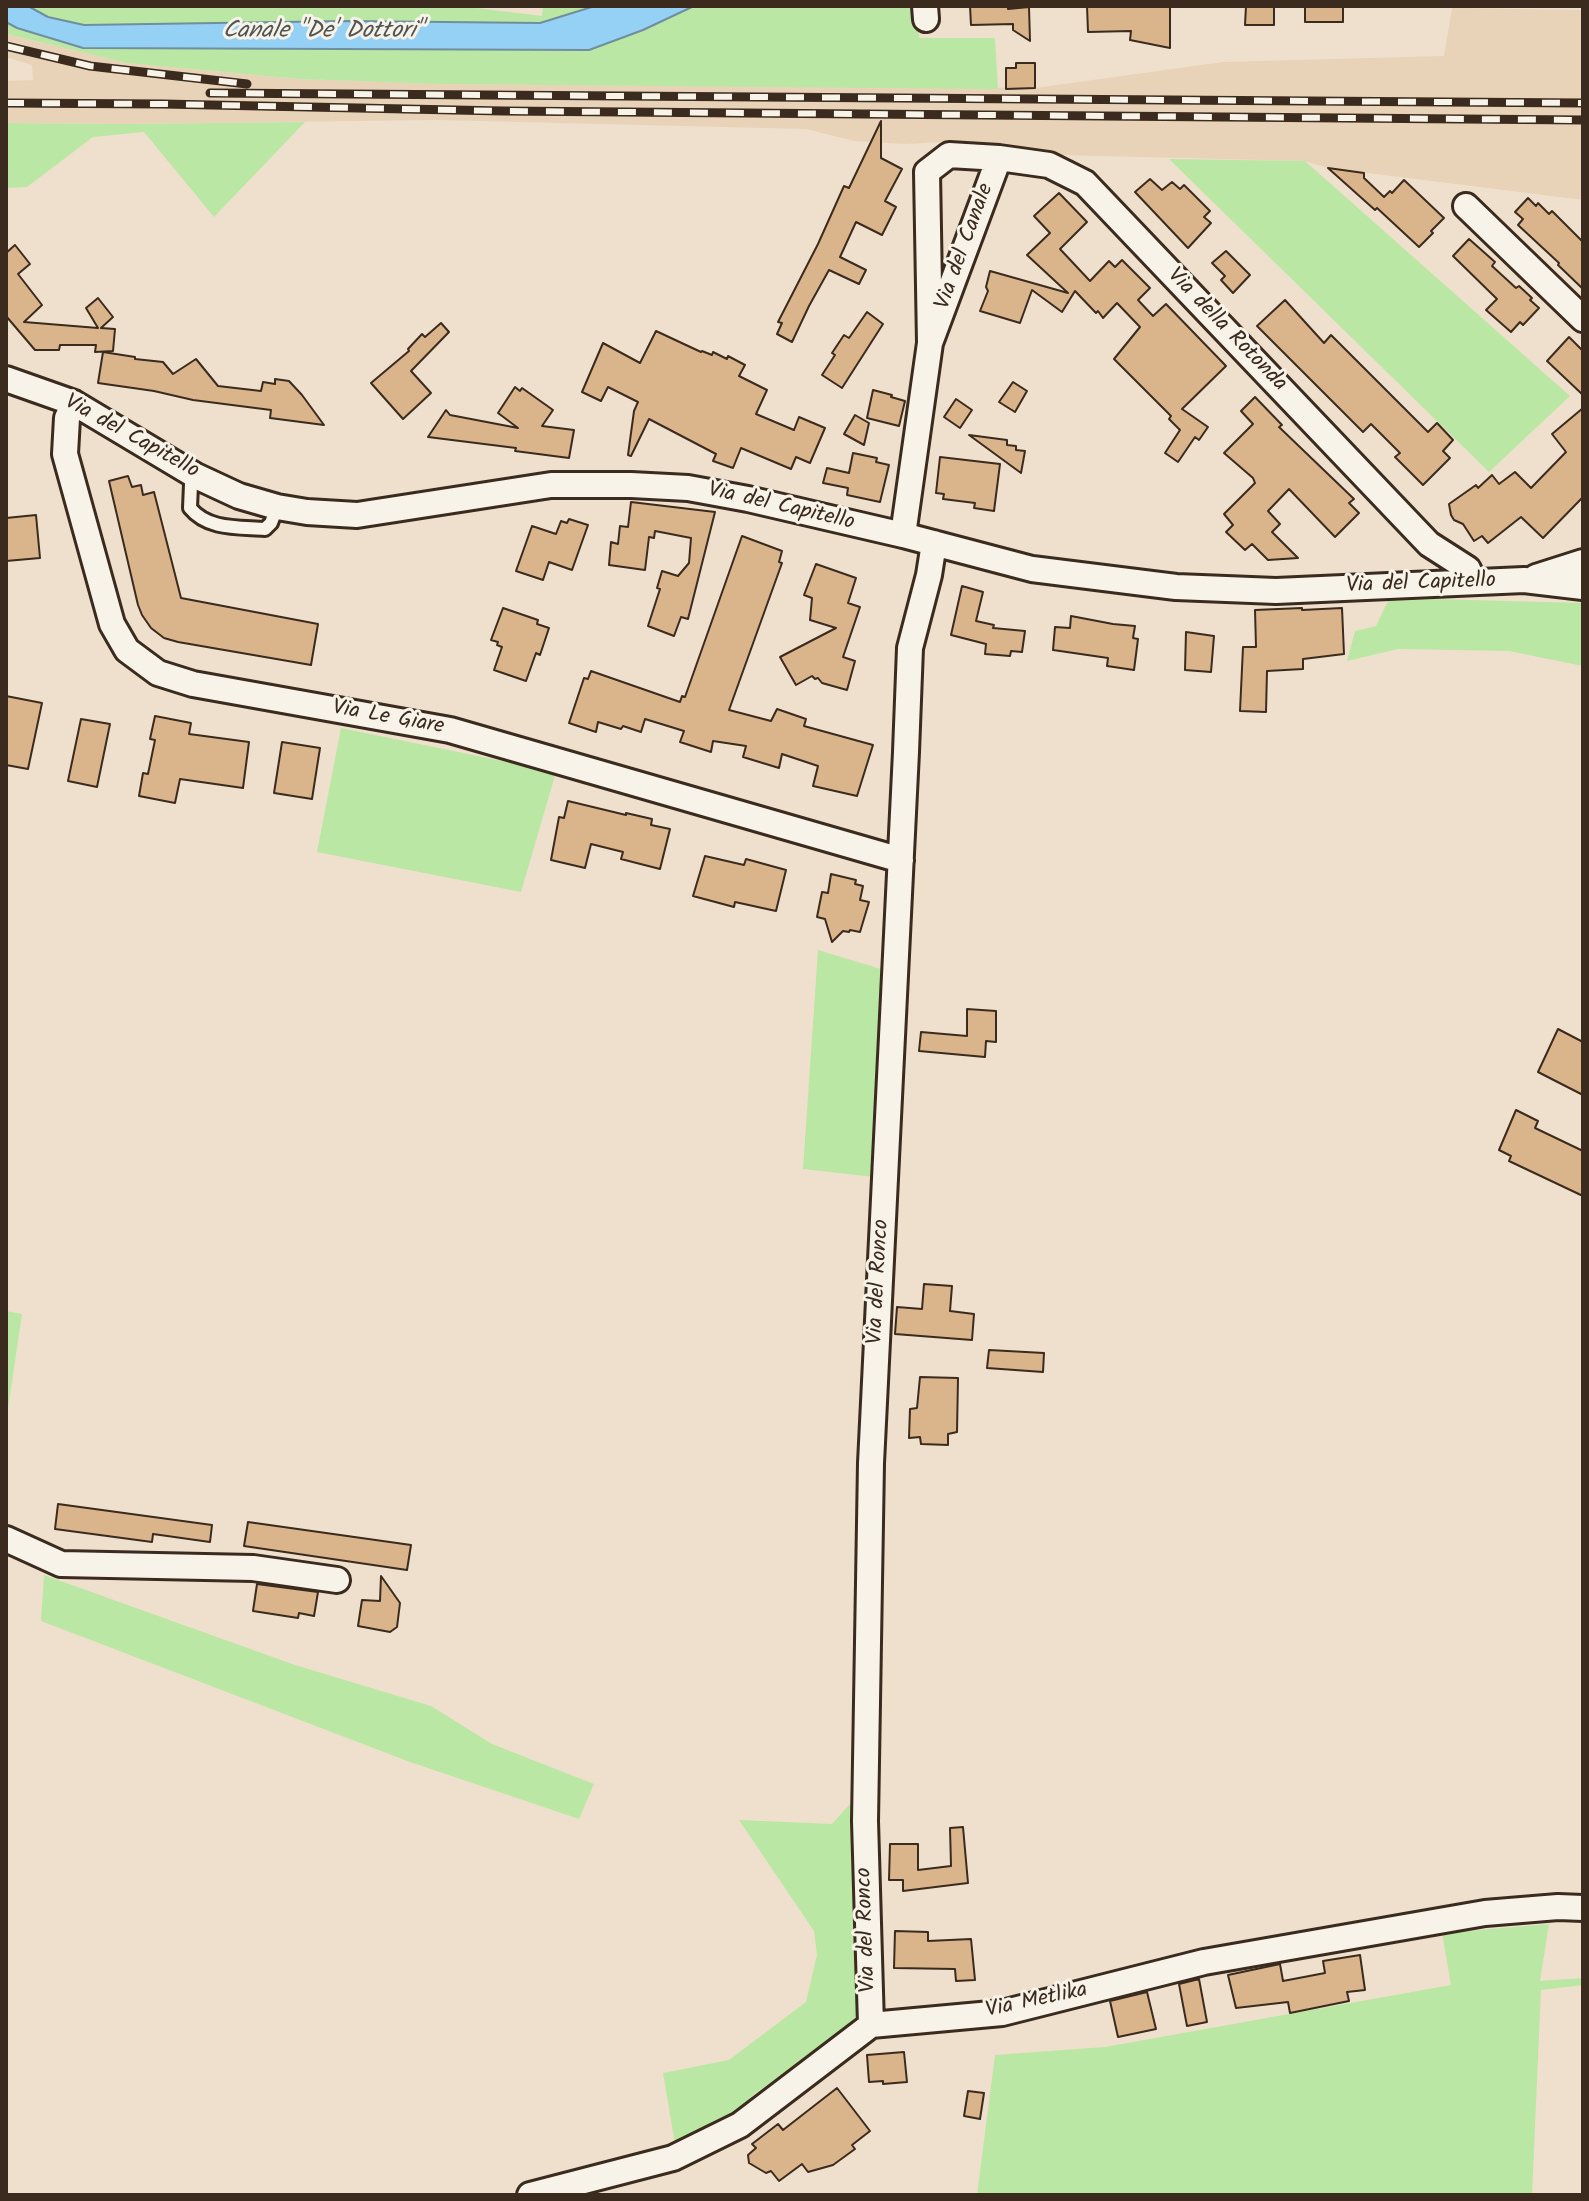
<!DOCTYPE html>
<html>
<head>
<meta charset="utf-8">
<style>
	body { margin:0 }
	#map { position:relative; width:1589px; height:2201px; overflow:hidden; background:#eee0cc; font-family:Kalam,sans-serif }
	canvas { display:block }
	.frame { position:absolute; inset:0; border:8px solid #3b2a1e; pointer-events:none }
</style>
</head>
<body>
<div id="map">
<canvas width="1589" height="2201"></canvas>
<div class="frame"></div>
</div>
<script>
const ctx = document.querySelector('canvas').getContext('2d');
ctx.lineJoin = 'round';
function fillPath(path, color) { ctx.fillStyle = color; ctx.fill(path, 'evenodd'); }
function trace(path, color, width, dash) { ctx.strokeStyle = color; ctx.lineWidth = width; ctx.lineCap = dash ? 'butt' : 'round'; ctx.setLineDash(dash || []); ctx.stroke(path); }
function drawText(font, color, halo, rows, align = 'center') {
  ctx.font = font + ' Kalam,sans-serif'; ctx.lineWidth = 6; ctx.setLineDash([]); ctx.textBaseline = 'middle'; ctx.strokeStyle = halo; ctx.fillStyle = color; for (const [text, x, y, turn = 0] of rows) {
    ctx.save(); ctx.translate(x, y); ctx.rotate((+turn || 0) * Math.PI / 180); ctx.textAlign = isNaN(turn) ? turn : align; if (halo) ctx.strokeText(text, 0, 0); ctx.fillText(text, 0, 0); ctx.restore();
  }
}
const built = new Path2D(`
	M1452 8 1583 10V200L1328 168 1305 161 1060 155 942 142 905 144 854 141 806 129 437 120 123 124 6 123V81L33 80 32 65 6 57V34L127 63 300 79 436 84 1035 88 1223 62 1444 56Z`);
const green = new Path2D(`
	M28 6H460L542 16 543 6H595L540 23 348 21 84 25 48 17Z
	M694 6H918L919 38H995L998 89 436 84 300 79 127 63 6 34V22L17 28 83 48 589 50 643 30Z
	M305 122 214 217 144 132 93 137 27 187 6 188V123L123 124Z
	M1169 159 1305 161 1570 396 1489 472Z
	M1433 599 1583 603V666L1509 651 1398 649 1347 661 1355 631 1376 626 1388 601Z
	M341 728 556 772 521 892 317 852Z
	M818 950 881 969 874 1177 803 1169Z
	M6 1311 22 1314 6 1422Z
	M44 1575 295 1665 431 1706 492 1744 594 1784 579 1819 410 1762 41 1621Z
	M850 1804 863 1990 859 2012 843 2033 754 2094 734 2117 675 2144 663 2073 729 2060 806 2002 817 1955 814 1931 739 1820 832 1824Z
	M1549 1924 1540 1981 1583 1978V1985L1541 1990 1532 2195H977L995 2055 1105 2047 1451 1985 1442 1933Z`);
const water = new Path2D(`
	M6 6H28L48 17 84 25 348 21 540 23 595 6H694L643 30 589 50 83 48 17 28 6 22Z`);
const building = new Path2D(`
	M970 6H1008V9L1029 7 1030 41 1013 30V24L971 25Z
	M1087 6H1170V48L1130 40 1131 31 1088 32Z
	M1246 6H1274V25H1245Z
	M1305 6H1343V22H1305Z
	M1016 63H1035V88L1006 89V68H1016Z
	M881 121V158L902 169 885 201 896 207 882 235 856 222 840 257 866 270 859 284 829 270 809 306 792 342 777 334 782 323 778 322 818 244 844 186 849 188Z
	M1328 168 1364 173V178L1384 197 1390 191 1392 193 1404 180 1444 218 1431 231 1433 233 1419 247 1377 208 1375 210Z
	M1150 179 1162 190 1172 182 1180 189 1184 185 1210 211 1204 217 1211 223 1188 248 1135 192Z
	M1059 193 1087 222 1060 249 1090 281 1109 261 1115 267 1122 260 1150 288 1138 300 1153 316 1166 304 1226 366 1182 409 1208 427 1199 440 1195 437 1178 462 1165 453 1180 430 1169 419 1171 416 1114 359 1140 327 1117 303 1103 318 1098 311 1096 313 1075 291 1062 312 1032 290 1020 323 980 311 988 291 986 287 990 271 1068 293 1027 255 1050 233 1034 216Z
	M1528 198 1536 206 1538 203 1549 214 1552 211 1583 242V289L1558 265 1559 263 1518 225 1523 219 1515 212Z
	M1469 239 1495 262 1492 266 1516 288 1519 286 1532 298 1530 300 1539 308 1523 325 1520 322 1511 332 1486 310 1497 299 1453 256Z
	M15 245 30 264 18 274 42 305 24 322 98 328 86 308 98 298 113 317 101 328 115 329 113 351 95 352 96 345H60L59 350H35L6 316V253Z
	M1226 251 1250 275 1233 293 1221 280 1225 276 1212 263Z
	M1285 300 1324 343 1331 335 1428 432 1437 423 1453 440 1443 451 1450 458 1423 485 1395 457 1400 453 1371 424 1363 432 1257 326Z
	M867 312 883 324 842 388 822 375 835 355 832 353 844 335 849 338Z
	M441 323 449 332 411 371 431 393 403 419 371 383 409 351 408 349 422 334 425 337Z
	M656 331 701 352 702 351 712 355 713 352 727 359 728 356 745 365 739 376 767 390 756 414 794 430 799 417 825 428 810 463 796 457 791 469 741 448 733 468 713 461 716 454 649 419 631 456 628 455 634 411 638 402 608 387 601 401 582 392 603 343 640 363Z
	M1569 337 1583 351V395L1547 361Z
	M103 352 135 357V359L163 362 173 374 196 359 218 386 261 391 263 382 275 384V379L289 381 302 395 324 425 270 418 271 410 193 400 154 391 98 383Z
	M1013 382 1027 391 1015 412 999 402Z
	M515 387 520 391 522 388 553 410 542 426 574 430 569 458 515 451 516 448 428 437 446 410 450 415 518 428 498 413Z
	M873 390 892 395 891 397 905 401 899 426 867 418Z
	M1255 397 1282 425 1279 427 1354 499 1349 503 1359 513 1335 537 1289 489 1268 511 1280 524 1272 532 1298 558 1268 560 1252 544 1245 550 1226 532 1233 525 1224 514 1255 483 1253 478 1224 453 1253 424 1241 411Z
	M956 399 972 410 960 428 944 417Z
	M1583 408V497L1543 538 1521 517 1488 543 1482 536 1474 541 1463 524 1454 520 1451 515 1449 504 1476 485 1478 488 1492 475 1499 484 1515 472 1531 488 1566 452 1552 434Z
	M855 415 869 423 864 445 844 434Z
	M969 435 1007 440V445L1016 446V450L1025 451 1021 473Z
	M853 453 877 458 876 462 889 465 880 502 847 495 848 488 823 483 827 468 849 473Z
	M940 457 1000 464 994 511 974 508 975 503 943 499 944 494 936 493Z
	M128 476 132 487 141 485 143 495 154 492 181 598 318 624 311 665 178 642 164 638 151 628 142 615 138 605 109 481Z
	M631 502 715 512 688 619 681 617 674 636 648 626 660 589 657 588 662 571 678 576 689 563 691 538 655 531 654 538 649 537 645 570 609 565 611 542 618 544 620 526 628 527Z
	M36 515 40 558 6 561V518Z
	M569 519 588 525 572 570 549 562 543 580 516 571 532 526 556 534 561 521 567 523Z
	M742 536 782 551 779 562 782 563 729 710 771 721 777 709 806 719 804 726 873 745 857 796 813 786 818 766 782 754 779 768 743 757 746 746 713 741 711 752 680 742 684 731 645 719 641 732 623 726 621 729 598 722 596 732 569 723 584 678 588 679 591 671 680 702 682 696 685 697Z
	M816 564 856 578 848 603 860 607 843 657 855 661 847 690 822 683 818 678 815 679 812 676 796 685 780 657 836 628 810 620 812 598 804 595Z
	M962 586 983 592 976 621 994 625 993 628 1025 631 1022 652 1011 651 1010 656 985 654 986 644 951 635Z
	M503 608 538 620 537 624 549 628 540 655 536 653 526 681 494 670 502 647 497 645 498 642 491 640Z
	M1302 608V610L1342 608 1344 654 1303 659V669L1267 671 1266 712 1240 711 1243 647H1256L1255 610Z
	M1071 616 1113 624 1135 626 1133 638 1138 639 1134 670 1107 666 1108 658 1053 650 1055 627 1070 628Z
	M1186 632 1214 636 1211 672 1185 670Z
	M6 696 42 703 28 769 6 765Z
	M155 716 191 723 189 734 249 742 243 788 180 779 175 803 139 796 143 773 148 774 155 740 150 739Z
	M81 719 110 724 97 787 68 781Z
	M282 742 320 748 312 799 274 793Z
	M568 801 626 815V813L652 819 651 825 670 829 660 869 621 859 623 852 591 844 585 868 551 860 559 817 564 818Z
	M705 856 744 865 746 859 786 870 776 911 735 902 734 907 693 896Z
	M831 874 856 880 855 884 863 886 860 900 869 902 860 932 850 930 849 932 843 931 832 942 825 919 817 917 822 892 828 893Z
	M967 1009 996 1011V1042L986 1041 985 1057 919 1051 921 1032 967 1036Z
	M1558 1029 1583 1042V1095L1538 1072Z
	M1516 1110 1538 1121 1535 1128 1583 1151V1196L1509 1161 1511 1156 1499 1150Z
	M924 1284 952 1286 950 1311 974 1314 972 1340 895 1334 897 1307 922 1309Z
	M989 1350 1044 1353 1043 1372 987 1368Z
	M920 1377 958 1378 957 1432 948 1434V1445L921 1444 920 1437 909 1438 910 1409 917 1408Z
	M58 1504 212 1525 210 1542 153 1534 152 1542 55 1529Z
	M248 1522 411 1545 407 1570 244 1546Z
	M381 1576 400 1603 397 1627 390 1632 358 1626 362 1600 380 1601Z
	M257 1584 318 1592 314 1616 299 1613 298 1618 253 1611Z
	M963 1827 968 1883 903 1891V1880H889L890 1844H918V1870L951 1866 950 1828Z
	M895 1931 928 1932V1941L971 1939 975 1980 956 1981 955 1969 894 1968Z
	M1360 1955 1365 1990 1347 1992 1349 2001 1290 2013 1288 2002 1236 2008 1228 1975 1280 1964 1283 1981 1325 1973 1323 1961Z
	M1199 1979 1207 2022 1187 2026 1179 1984Z
	M1147 1992 1156 2029 1118 2037 1110 2001Z
	M904 2052 907 2082 883 2084V2081L869 2082 867 2055Z
	M837 2088 870 2131 852 2145 855 2149 833 2165 808 2172 802 2164 779 2181 771 2171 766 2173 749 2163 748 2155 756 2148 752 2144 778 2124 783 2130Z
	M968 2091 984 2093 980 2119 964 2116Z`);
const service = new Path2D(`
	M196 476 191 484 190 508C208 530 238 527 265 529L271 523 277 507`);
const minor = new Path2D(`
	M925 6 926 19
	M1466 206 1583 319
	M930 343 927 172 949 155 999 158 1049 165 1085 183 1429 544 1468 569 1473 582
	M6 379 74 403 196 476 239 496 277 507 307 512 357 515 551 485H631L688 488 748 499 903 535 1032 569 1176 587 1276 591 1524 580 1583 587
	M74 403 67 418 65 454 112 624 127 650 158 673 193 684 450 730 901 860
	M903 535 930 343 999 158
	M1536 577 1583 562
	M6 1539 61 1564 253 1568 337 1580
	M871 2025 865 1821 871 1463 906 752 910 648 929 575 934 543
	M530 2195 673 2158 740 2125 871 2025 1002 2013 1204 1962 1485 1913 1558 1907 1583 1908`);
const rail = new Path2D(`
	M6 46 90 66 247 84
	M210 93 1583 103
	M6 103 163 104 503 111 1583 120`);
const streetNames = [
	["Via del Canale",966,247,-70],
	["Via della Rotonda",1226,331,46],
	["Via del Capitello",131,438,29],
	["Via del Capitello",781,508,13],
	["Via del Capitello",1421,585,-2],
	["Via Le Giare",388,719,10],
	["Via del Ronco",880,1282,-87],
	["Via del Ronco",868,1930,-92],
	["Via Metlika",1037,2002,-12]
];
const waterNames = [
	["Canale \"De' Dottori\"",323,33]
];
fillPath(built, '#e8d3b9');
fillPath(green, '#bbe7a4');
fillPath(water, '#95d1f5');
trace(water, '#718e9f', 2);
fillPath(building, '#dab58c');
trace(building, '#3b2a1e', 2);
trace(service, '#3b2a1e', 18);
trace(minor, '#3b2a1e', 30);
trace(service, '#f7f3e8', 12);
trace(minor, '#f7f3e8', 24);
trace(rail, '#3b2a1e', 9);
trace(rail, '#f7f3e8', 6, [18]);
drawText('22px', '#3b2a1e', '#f7f3e8', streetNames);
drawText('italic 24px', '#525454', '#f7f3e8', waterNames);
</script>
</body>
</html>
